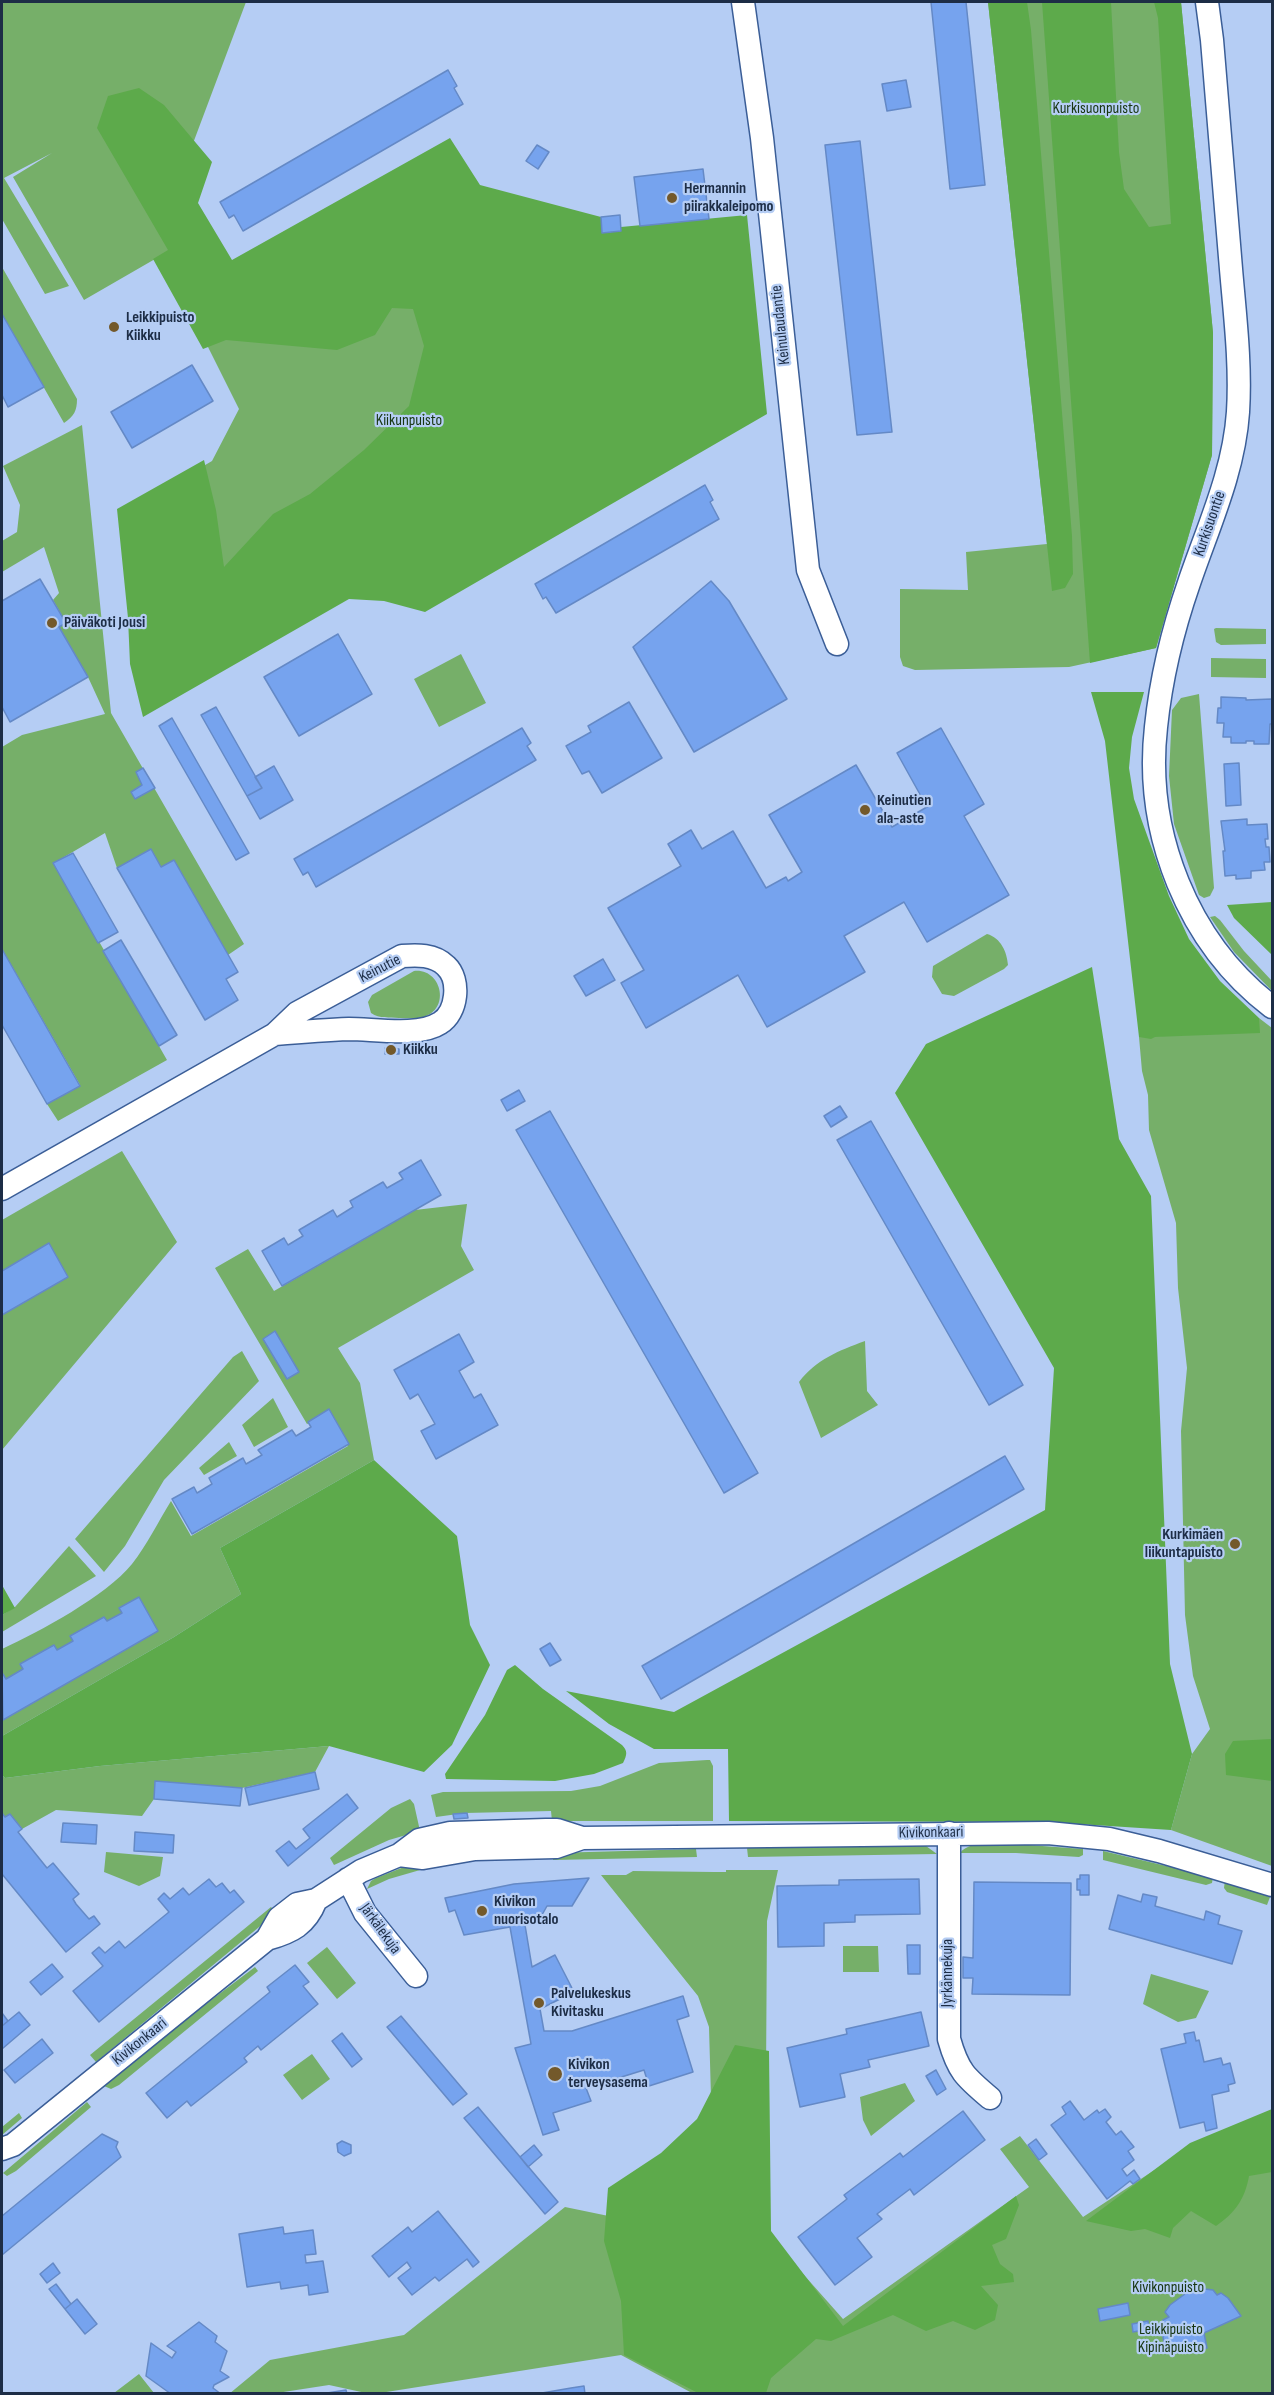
<!DOCTYPE html>
<html>
<head>
<meta charset="utf-8">
<style>
	body { margin:0 }
	#map { position:relative; width:1274px; height:2395px; overflow:hidden; background:#b5cdf4; font-family:"Sofia Sans Condensed",sans-serif }
	canvas { display:block }
	.frame { position:absolute; inset:0; border:3px solid #1d2d46; pointer-events:none }
</style>
</head>
<body>
<div id="map">
<canvas width="1274" height="2395"></canvas>
<div class="frame"></div>
</div>
<script>
const ctx = document.querySelector('canvas').getContext('2d');
ctx.lineJoin = 'round';
function fillPath(path, color) { ctx.fillStyle = color; ctx.fill(path, 'evenodd'); }
function trace(path, color, width, dash) { ctx.strokeStyle = color; ctx.lineWidth = width; ctx.lineCap = dash ? 'butt' : 'round'; ctx.setLineDash(dash || []); ctx.stroke(path); }
function drawText(font, color, halo, rows, align = 'center') {
  ctx.font = font + ' "Sofia Sans Condensed",sans-serif'; ctx.lineWidth = 4.5; ctx.setLineDash([]); ctx.textBaseline = 'middle'; ctx.strokeStyle = halo; ctx.fillStyle = color; for (const [text, x, y, turn = 0] of rows) {
    ctx.save(); ctx.translate(x, y); ctx.rotate((+turn || 0) * Math.PI / 180); ctx.textAlign = isNaN(turn) ? turn : align; if (halo) ctx.strokeText(text, 0, 0); ctx.fillText(text, 0, 0); ctx.restore();
  }
}
const green = new Path2D(`
	M2 2H246L180 178 232 265 744 224 349 593 145 711 122 514 212 461 239 409 162 255 84 300 13 177 52 153 4 178 69 286 45 294 2 219Z
	M988 2H1181L1213 333 1212 455 1156 648 1069 667 915 670 903 666 900 657V589L968 590 966 552 1047 544Z
	M2 267 77 399C77 411 74 416 64 423L2 314Z
	M82 425 111 713 244 944 228 955 174 860 161 867 151 849 117 868 105 833 54 863 167 1060 58 1121 47 1104 80 1085 2 949V747L22 735 105 714 88 677 59 627 66 623 53 600 59 593 44 547 2 572V541L17 532 20 505 3 466Z
	M1216 628 1266 629V644L1221 645 1216 642 1214 629Z
	M461 654 486 703 439 727 414 679Z
	M1211 658 1266 659V678L1211 677Z
	M1199 694 1214 888 1210 896 1204 898 1199 895 1174 824 1169 776 1172 710 1181 698Z
	M1215 916 1220 920 1244 951 1272 981V991L1234 952 1210 917Z
	M987 934C1001 938 1007 952 1008 965L1004 969 954 996 942 994 932 977 933 966Z
	M414 971C442 968 451 1010 423 1017 416 1019 407 1018 399 1018 389 1017 380 1019 371 1013L368 1002 372 995Z
	M1259 1018 1272 1028V1866L1171 1830 1192 1754 1210 1729 1193 1676 1185 1615 1181 1431 1187 1368 1178 1288 1176 1223 1149 1130 1148 1095 1142 1071 1139 1037 1259 1032Z
	M122 1151 177 1242 2 1450V1220Z
	M467 1204 461 1246 474 1270 338 1348 360 1383 374 1460 220 1548 241 1594 174 1637 2 1736V1649C39 1632 106 1596 132 1564 147 1545 158 1522 171 1501L191 1536 348 1446 329 1411 307 1424 215 1268 248 1249 274 1291 415 1210Z
	M865 1341 867 1391 878 1405 821 1438 799 1382C817 1359 838 1351 865 1341Z
	M242 1351 259 1381 164 1480 125 1546 104 1572 75 1539 233 1357Z
	M273 1398 288 1427 254 1447 242 1425Z
	M229 1442 237 1456 204 1475 199 1468Z
	M69 1546 96 1576 2 1632V1615L15 1607Z
	M329 1746 315 1772 242 1788 155 1782 154 1799 142 1816 56 1810 22 1829 10 1814 5 1817 2 1813V1775L5 1778 100 1766Z
	M707 1760H710L713 1766V1821H552L551 1811 465 1813 436 1817 431 1795 443 1792 571 1791 600 1786 659 1763Z
	M410 1799 414 1804 420 1831 389 1840 334 1865 330 1858 391 1808Z
	M1015 1844 1083 1849V1855L1079 1857 1016 1853H960C970 1839 999 1844 1015 1844Z
	M926 1846 937 1854 748 1857 747 1848Z
	M696 1849 697 1857 553 1860V1853Z
	M1103 1851 1213 1877 1212 1883 1206 1885 1103 1860Z
	M106 1852 163 1857 160 1876 139 1886 104 1872Z
	M409 1865 427 1868 389 1879 367 1889 371 1881 376 1878Z
	M726 1870H778L767 1921 765 2231 843 2319 1029 2187 1000 2149 1020 2136 1083 2217 1191 2146 1272 2111V2393H692L621 2355 380 2393H366L329 2385 277 2393 229 2394 270 2360 404 2335 565 2207 715 2238 709 2027 698 1996 601 1875H626L633 1871 714 1872H726Z
	M1225 1880 1233 1885 1270 1897 1267 1905 1227 1892 1224 1888Z
	M271 1907 276 1913 96 2062 90 2055Z
	M843 1946H878L879 1972H843Z
	M327 1947 356 1983 337 1999 307 1963Z
	M255 1967 258 1971 119 2085 111 2089 104 2086 186 2019Z
	M1151 1974 1209 1991 1196 2018 1178 2022 1143 2004Z
	M312 2054 330 2079 302 2100 283 2075Z
	M905 2083 915 2101 871 2136 863 2120 860 2097Z
	M87 2102 91 2107 16 2171 7 2176 3 2173Z
	M19 2113 22 2118 2 2135V2127Z
	M139 2374 154 2393H114Z`);
const forest = new Path2D(`
	M988 2H1027L1031 30 1072 536 1073 574 1065 588 1052 591Z
	M1042 2H1111L1119 152 1124 189 1149 227 1171 224 1158 18 1154 2H1181L1213 333 1212 455 1156 648 1090 663Z
	M139 88 164 105 212 162 198 203 232 260 450 138 480 185 601 217 603 233 621 231V227L747 215 767 414 425 612 384 601 349 599 143 717 130 664 128 618 117 509 204 460 216 510 224 567 273 514 310 494 364 450 409 406 424 346 413 309 392 308 375 335 337 350 226 340 203 349 153 259 168 250 97 128 108 96Z
	M1091 692H1144L1132 737 1129 768 1134 799 1169 896 1189 939 1220 981 1259 1018 1260 1033 1155 1037 1151 1039 1139 1037 1105 741Z
	M1272 902V955L1234 918 1227 905Z
	M1092 967 1119 1139 1151 1196 1170 1664 1192 1754 1171 1830 1048 1822 729 1821 728 1749H654L609 1724 566 1691 674 1712 1045 1510 1054 1368 895 1093 926 1044Z
	M374 1460 457 1536 470 1625 490 1665 452 1745 424 1772 329 1746 100 1766 5 1778 2 1775V1736L174 1637 241 1594 220 1548Z
	M2 1585 15 1608 2 1615Z
	M515 1665 543 1689 622 1745C628 1751 627 1755 623 1763L594 1774 555 1781 446 1779 445 1774 485 1715 507 1670Z
	M1272 1739V1781L1226 1775 1225 1754 1233 1741Z
	M735 2045 769 2051 771 2231 843 2326 1016 2196 1019 2205 1006 2239 992 2245 1000 2264 1013 2274 1014 2282 981 2286 998 2305 995 2320 975 2330 953 2321 926 2331 893 2315 831 2341 816 2339 771 2378 766 2393H698L624 2355 621 2301 604 2241 608 2188 661 2153 697 2119Z
	M1272 2109V2172L1249 2176C1245 2199 1235 2213 1216 2226L1191 2211 1173 2228 1170 2238 1145 2229 1131 2231 1086 2221 1190 2143Z`);
const building = new Path2D(`
	M931 2H966L985 185 950 189Z
	M448 70 457 86 454 88 463 104 243 231 234 215 229 218 220 202Z
	M906 80 911 107 887 111 882 84Z
	M860 141 892 432 857 435 825 145Z
	M537 145 549 152 538 169 526 161Z
	M703 169 709 219 640 226 634 177Z
	M620 215 621 231 602 233 601 217Z
	M2 314 44 387 8 407 2 395Z
	M192 365 213 401 132 448 111 412Z
	M705 485 713 500 710 502 719 519 556 613 546 597 543 599 535 584Z
	M40 579 66 623 59 627 88 677 10 722 2 707V601Z
	M711 581 729 601 787 699 694 752 633 647Z
	M338 634 372 694 299 736 264 677Z
	M1221 697 1246 698V700L1272 699V724H1270L1269 744H1254V741H1246V743H1231V737H1223L1224 723H1217L1218 708H1221Z
	M629 702 662 758 602 793 589 771 582 774 566 746 591 732 588 726Z
	M216 707 262 788 247 796 201 715Z
	M172 718 249 853 236 860 159 726Z
	M522 728 531 743 527 746 536 760 316 887 308 872 303 875 294 859Z
	M941 728 984 804 964 816 1009 895 927 942 904 902 844 936 865 972 767 1027 738 975 646 1028 621 983 644 970 608 908 681 866 668 844 691 830 702 849 733 831 766 888 786 877 788 881 802 872 769 815 856 765 892 827 927 807 897 753Z
	M1239 763 1241 805 1226 806 1224 764Z
	M274 766 293 800 260 819 247 796 262 788 255 777Z
	M143 768 155 788 135 799 131 792 142 785 136 772Z
	M1247 819V825L1267 824 1268 839H1265L1266 847H1269L1270 862H1264L1265 870 1251 871V878L1236 879V875L1225 876 1223 851H1225L1221 821Z
	M151 849 161 867 174 860 238 972 226 979 238 1000 205 1020 117 868Z
	M73 853 118 932 98 943 53 863Z
	M121 940 177 1035 159 1046 103 951Z
	M2 949 80 1086 47 1104 2 1025Z
	M603 959 615 980 586 996 574 976Z
	M385 1048 399 1049V1054H385Z
	M519 1090 525 1101 507 1111 501 1100Z
	M840 1106 847 1117 831 1127 824 1116Z
	M550 1111 758 1473 724 1493 516 1130Z
	M871 1121 1023 1385 989 1405 837 1140Z
	M421 1160 441 1195 282 1286 262 1251 284 1238 288 1245 303 1236 299 1230 333 1210 337 1217 353 1207 350 1201 383 1182 387 1188 403 1179 399 1173Z
	M49 1243 68 1277 2 1315V1271Z
	M275 1331 299 1372 287 1379 263 1339Z
	M459 1334 474 1362 459 1371 474 1398 481 1394 498 1425 436 1459 421 1431 435 1424 418 1394 410 1399 394 1370Z
	M329 1409 349 1444 192 1534 172 1499 194 1487 197 1493 212 1484 209 1478 243 1458 246 1464 262 1455 258 1450 292 1430 296 1436 311 1427 308 1422Z
	M1005 1456 1024 1489 661 1699 642 1666Z
	M139 1597 158 1631 3 1720 2 1675 3 1674 6 1679 23 1669 20 1664 54 1645 57 1650 73 1641 70 1636 104 1617 107 1621 122 1613 119 1608Z
	M550 1643 561 1660 550 1666 540 1649Z
	M315 1772 319 1789 249 1805 245 1788Z
	M155 1781 242 1788 240 1806 154 1799Z
	M347 1794 358 1808 288 1866 276 1851 289 1841 296 1849 310 1838 303 1829Z
	M2 1813 5 1817 10 1814 22 1829 18 1832 47 1868 53 1863 79 1894 73 1899 76 1904 89 1919 94 1916 100 1924 66 1952 2 1874Z
	M467 1813 468 1818 454 1819 453 1814Z
	M63 1823 97 1825 96 1844 61 1842Z
	M135 1832 174 1835 173 1853 134 1851Z
	M1080 1875H1089V1895H1080V1890H1077V1879H1080Z
	M589 1878 572 1906H547L538 1922 525 1925 532 1967 555 1955 574 1992 540 2009 544 2031H572L683 1996 689 2016 677 2020 693 2072 649 2086 644 2070 586 2088 591 2101 553 2113 559 2130 543 2135 515 2048 531 2044 510 1927 464 1935 455 1910 449 1912 445 1898 514 1884Z
	M209 1879 216 1887 222 1883 230 1893 234 1890 244 1902 99 2022 73 1991 103 1966 92 1953 99 1947 105 1953 119 1941 125 1948 169 1912 158 1899 164 1893 170 1899 183 1888 189 1895Z
	M919 1879 920 1914 855 1915V1922L824 1923V1946L778 1947 777 1886 839 1885V1880Z
	M974 1882 1071 1883 1070 1995 972 1994 973 1978H963V1957L973 1958Z
	M1143 1894 1157 1897 1155 1906 1204 1920 1206 1911 1220 1916 1218 1924 1242 1931 1232 1964 1109 1929 1118 1895 1141 1902Z
	M907 1945H920V1974H908Z
	M52 1964 63 1977 41 1995 30 1982Z
	M295 1965 309 1982 303 1986 318 2004 261 2050 258 2046 244 2058 247 2062 191 2106 187 2101 167 2118 146 2093 270 1992 267 1987Z
	M19 2012 30 2025 2 2049V2026Z
	M921 2012 929 2046 868 2060 870 2067 840 2074 845 2097 800 2107 787 2048 847 2034 846 2029Z
	M2 2013 8 2021 2 2026Z
	M401 2016 467 2094 453 2105 387 2027Z
	M1194 2032 1196 2041 1199 2040 1204 2062 1221 2058 1223 2065 1230 2063 1235 2083 1228 2085 1229 2091 1212 2095 1217 2128 1206 2131 1204 2122 1180 2128 1161 2049 1186 2043 1184 2034Z
	M342 2033 362 2059 352 2067 332 2041Z
	M42 2039 53 2053 15 2083 4 2070Z
	M936 2070 946 2089 937 2095 926 2076Z
	M1070 2101 1084 2120 1097 2110 1099 2113 1105 2109 1111 2117 1106 2122 1116 2135 1121 2131 1134 2147 1128 2151 1134 2160 1122 2169 1127 2176 1134 2170 1140 2179 1133 2184 1130 2181 1107 2199 1051 2125 1066 2114 1062 2107Z
	M478 2107 558 2202 545 2214 464 2118Z
	M963 2111 985 2140 914 2195 910 2189 877 2214 882 2219 857 2238 872 2257 835 2285 798 2237 847 2199 844 2195 900 2153 903 2157Z
	M102 2134 118 2142 116 2147 121 2157 2 2255V2216Z
	M1036 2139 1047 2154 1039 2160 1028 2145Z
	M342 2141 351 2145V2153L344 2156 338 2152 337 2144Z
	M534 2145 542 2155 528 2167 520 2157Z
	M438 2211 479 2262 473 2267 467 2259 439 2281 435 2277 412 2295 398 2278 411 2268 407 2262 389 2277 372 2256 408 2227 412 2232Z
	M283 2227 284 2234 313 2230 316 2254 305 2255 306 2263 323 2261 328 2292 309 2295 308 2285 281 2289 280 2282 247 2287 239 2234Z
	M53 2263 60 2273 47 2283 40 2274Z
	M56 2284 71 2304 65 2309 49 2289Z
	M1205 2289 1213 2290 1217 2295 1221 2293 1228 2298 1241 2316 1204 2333 1207 2348 1189 2351 1187 2341 1166 2351 1161 2328 1163 2320 1169 2317 1165 2312 1170 2305 1189 2291Z
	M77 2299 97 2324 85 2334 65 2309Z
	M1128 2303 1130 2315 1100 2321 1098 2309Z
	M1148 2321 1149 2329 1133 2332 1132 2324Z
	M199 2322 217 2336 215 2342 227 2351 220 2371 229 2377 214 2385 213 2388 221 2394H171L146 2376 151 2343 172 2358 176 2352 167 2346Z
	M584 2386 585 2394 542 2393 571 2388Z
	M346 2390 347 2394H321Z`);
const minor = new Path2D(`
	M743 2 762 138 808 570 837 644
	M1207 2 1212 40C1219 117 1225 193 1231 269 1235 316 1241 365 1238 412 1234 472 1208 527 1189 583 1173 629 1161 679 1156 727 1144 833 1188 943 1272 1007
	M2 1189 275 1034 297 1013 402 956C417 955 434 954 446 966 461 980 457 1013 440 1023 419 1037 374 1029 349 1029 324 1030 299 1032 275 1034
	M949 1833V2039C958 2071 965 2077 990 2098
	M399 1855 423 1858 475 1849 556 1847 582 1838
	M348 1879 365 1913 416 1976
	M267 1939 279 1918 297 1904 316 1900 361 1871 399 1855 419 1840 450 1833 546 1830H557L582 1838 1048 1833 1109 1839 1159 1851 1272 1885
	M2 2149 13 2145 267 1939C292 1932 306 1925 316 1900`);
const markers = [
	[672,198,6,"#73592b"],
	[114,327,6,"#73592b"],
	[52,623,6,"#73592b"],
	[865,810,6,"#73592b"],
	[391,1050,6,"#73592b"],
	[1235,1544,6,"#73592b"],
	[482,1911,6,"#73592b"],
	[539,2003,6,"#73592b"],
	[555,2074,8,"#73592b"]
];
const parkNames = [
	["Kurkisuonpuisto",1096,109],
	["Kiikunpuisto",409,421],
	["Kivikonpuisto",1168,2288],
	["Leikkipuisto",1171,2330],
	["Kipinäpuisto",1171,2348]
];
const poiNames = [
	["Hermannin",684,189],
	["piirakkaleipomo",684,207],
	["Leikkipuisto",126,318],
	["Kiikku",126,336],
	["Päiväkoti Jousi",64,623],
	["Keinutien",877,801],
	["ala-aste",877,819],
	["Kiikku",403,1050],
	["Kurkimäen",1223,1535,"right"],
	["liikuntapuisto",1223,1553,"right"],
	["Kivikon",494,1902],
	["nuorisotalo",494,1920],
	["Palvelukeskus",551,1994],
	["Kivitasku",551,2012],
	["Kivikon",568,2065],
	["terveysasema",568,2083]
];
const streetNames = [
	["Keinulaudantie",781,325,-96],
	["Kurkisuontie",1210,524,-71],
	["Keinutie",380,969,-27],
	["Kivikonkaari",931,1833,-1],
	["Järkälekuja",380,1929,54],
	["Jyrkännekuja",948,1973,-90],
	["Kivikonkaari",140,2042,-39]
];
fillPath(green, '#76af69');
fillPath(forest, '#5daa4b');
fillPath(building, '#76a3ee');
trace(building, '#6489c6', 1.5);
trace(minor, '#3b5e97', 25);
trace(minor, '#fff', 22);
for (const [x, y, r, color] of markers) { const dot = new Path2D(); dot.arc(x, y, r, 0, 2 * Math.PI); ctx.fillStyle = color; ctx.fill(dot); trace(dot, '#b5cdf4', 2); }
drawText('16px', '#183611', '#b5cdf4', parkNames);
drawText('bold 16px', '#1d2d46', '#b5cdf4', poiNames, 'left');
drawText('16px', '#1d2d46', '#b5cdf4', streetNames);
</script>
</body>
</html>
